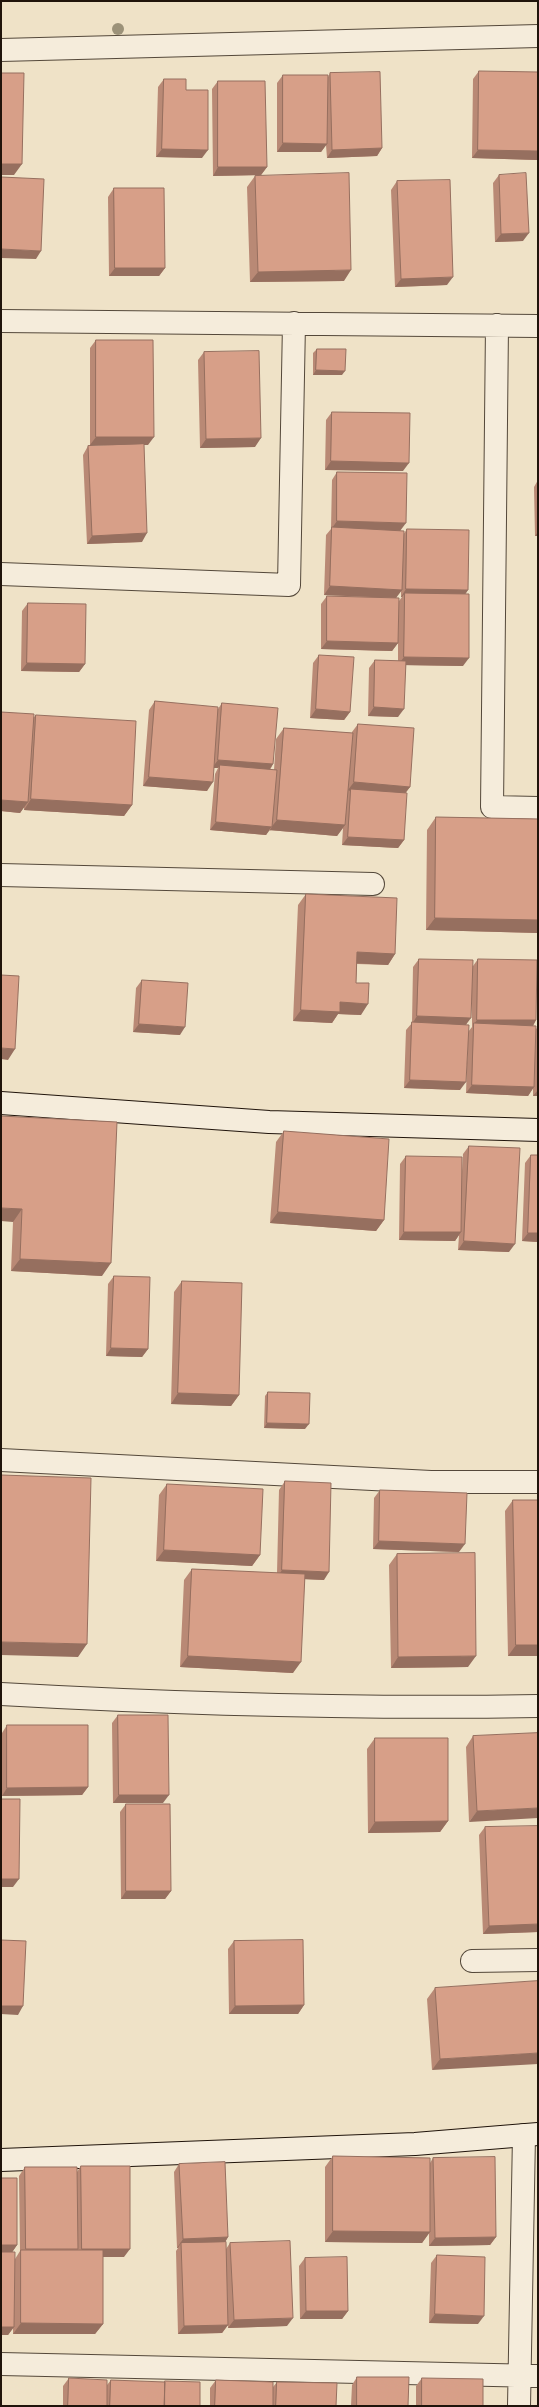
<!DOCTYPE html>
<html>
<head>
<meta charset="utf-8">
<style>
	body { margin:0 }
	#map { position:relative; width:539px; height:2407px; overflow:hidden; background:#efe2c7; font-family:Alegreya,serif }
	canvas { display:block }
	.frame { position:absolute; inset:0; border:2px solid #20140b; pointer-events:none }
</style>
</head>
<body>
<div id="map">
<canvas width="539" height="2407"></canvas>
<div class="frame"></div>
</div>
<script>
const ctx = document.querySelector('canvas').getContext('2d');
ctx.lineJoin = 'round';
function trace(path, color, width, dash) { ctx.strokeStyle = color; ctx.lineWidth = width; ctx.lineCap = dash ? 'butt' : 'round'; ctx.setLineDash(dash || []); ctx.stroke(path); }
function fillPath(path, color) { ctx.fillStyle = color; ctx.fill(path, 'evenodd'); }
const street = new Path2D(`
	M1 50 538 36
	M1 321 538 326
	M497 325 492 807 538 808
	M1 574 289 585 294 323
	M1 875 373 884
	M1 1460 431 1482H538
	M1 1694C180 1704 359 1709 538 1706
	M472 1961 538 1960
	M1 2364 538 2376
	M519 2406 524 2135`);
const secondary = new Path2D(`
	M1 1103 269 1122 538 1130
	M1 2160 415 2144 538 2134`);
const trees = [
	[118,29]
];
const wall = new Path2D(`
	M479 71 537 160 472 158 473 79Z
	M330 73 382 148 377 156 327 158 326 145 321 152H277V83L283 75 328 77Z
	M164 79 186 90 202 158 156 157 158 87Z
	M218 81 267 167 261 175 213 176 212 89Z
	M499 175 523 241 495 242 493 183Z
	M255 176 344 281 250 282 247 187Z
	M397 181 447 285 395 287 391 190Z
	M114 188 165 268 159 276H109L108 197Z
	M96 340 148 445H144L142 542 87 544 83 455 88 446 113 445H90V348Z
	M317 349 342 375H313V353Z
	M204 352 255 447 200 448 198 360Z
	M332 412 403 471 325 470 326 420Z
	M337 472 400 530 403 535 407 529 465 594 463 666 406 665 398 717 368 716 369 668 375 660 398 661V635V643L392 651 321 649V604L327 596 374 597 324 595 326 535 331 529 332 480ZM401 591V597H402L399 601 396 597Z
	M538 480V536H535L534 487Z
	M28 603 85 664 79 672 21 671 22 611Z
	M319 655 350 712 344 720 310 718 313 663Z
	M155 701 218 709 222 703 273 764 270 770H274L276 739 284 728 352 733V732L358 724 410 787 405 793 404 840 398 848 342 845 343 828 337 836 269 830 266 835 210 830 215 774 218 768H214L207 791 143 786 149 710Z
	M1 712 34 717 36 715 132 805 124 816 24 810V807L20 813 1 811Z
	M436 817 538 819V933L426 930 427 830Z
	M306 894 395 954 388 965 357 964 356 983 361 1015 338 1014 332 1023 293 1021 298 905Z
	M419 959 473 966 478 959 536 1020 533 1026 536 1029 537 1028V966L538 965V1096H533V1088L528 1096 466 1093 468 1032 472 1027V1000L466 1025 460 1090 404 1088 406 1030 412 1023 413 967Z
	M142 980 180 1035 133 1032 136 988Z
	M1 1116 102 1276 11 1271 13 1222Z
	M284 1131 384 1220 376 1231 270 1223 276 1142Z
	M469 1146 509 1252 458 1250 459 1235 455 1241 399 1240 400 1164 406 1156 461 1188 463 1154Z
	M531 1155H538V1242L522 1241 525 1163Z
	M114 1276 148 1349 142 1357 106 1356 108 1284Z
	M182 1281 239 1395 231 1406 171 1404 174 1292Z
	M268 1392 305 1429 264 1428 265 1396Z
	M285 1481 324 1580 305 1579 293 1673 180 1667 184 1580 192 1569 277 1573 279 1490Z
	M167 1484 260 1555 252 1566 156 1561 159 1495Z
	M380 1490 459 1552 373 1549 374 1498Z
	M513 1500H538V1656H508L505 1511Z
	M397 1554 468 1667 391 1668 389 1565Z
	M118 1715 163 1803H113L112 1723Z
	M7 1725 88 1787 82 1795 2 1796V1733Z
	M538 1733 469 1822 466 1747 473 1736Z
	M375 1738 448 1821 440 1832 368 1833 367 1749Z
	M126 1804 171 1891 165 1899H121L120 1812Z
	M485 1827 538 1932 483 1934 479 1835Z
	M234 1941 304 2005 298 2014H229L228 1949Z
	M538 1981 432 2070 427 1999 435 1988Z
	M333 2156 430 2163 433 2158 496 2237 490 2245 429 2246V2233L422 2243 325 2242V2167Z
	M179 2164 228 2237 225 2242 226 2249 230 2243 287 2326 228 2328V2325L222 2333 178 2334 176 2251 178 2248H177L174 2172Z
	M81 2166 124 2257H103V2324L95 2334H13V2328L8 2335 1 2178 17 2245 12 2252 15 2259 20 2251 19 2176 25 2167 77 2172Z
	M437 2255 478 2324 429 2323 431 2263Z
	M305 2258 348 2311 342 2319H300L299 2266Z
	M357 2377 408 2406H351L352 2385Z
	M69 2378 107 2385 111 2380 164 2383 165 2381 200 2406H63V2386Z
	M422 2378 483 2406H416V2386Z
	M216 2380 273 2387 277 2382 336 2406H210V2388Z`);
const shadedWall = new Path2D(`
	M283 143 327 144 321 152H277Z
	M382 148 377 156 327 158 332 150Z
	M162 149 208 150 202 158 156 157Z
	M478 150 538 151V159L537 160 472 158Z
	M1 164H22L14 175H1Z
	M218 167H267L261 175 213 176Z
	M529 233 523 241 495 242 501 234Z
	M1 249 41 251 36 259 1 258Z
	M115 268H165L159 276H109Z
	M351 270 344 281 250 282 258 272Z
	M453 277 447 285 395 287 401 279Z
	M316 370 345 371 342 375H313Z
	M96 437H154L148 445H90Z
	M261 438 255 447 200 448 206 439Z
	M331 461 409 463 403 471 325 470Z
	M337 521 406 523 400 531 332 528Z
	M538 532V536H535Z
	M147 533 142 542 87 544 92 536Z
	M330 586 402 590 396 598 324 595Z
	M406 589 468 590 463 598 405 593 402 597H401Z
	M327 641 398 643 392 651 321 649Z
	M404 657 469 658 463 666 398 665Z
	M27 663 85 664 79 672 21 671Z
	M374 707 404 709 398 717 368 716Z
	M316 709 350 712 344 720 310 718Z
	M218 760 273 764 267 773 220 765 218 768H212Z
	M149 777 213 782 207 791 143 786Z
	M354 782 410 787 404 795 351 789 350 791 348 790Z
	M31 799 132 805 124 816 24 810Z
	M1 800 28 802 20 813 1 811Z
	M277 820 345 825 337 836 269 830Z
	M216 822 272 827 266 835 210 830Z
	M348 837 404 840 398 848 342 845Z
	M435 918 538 920V933L426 930Z
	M357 952 395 954 388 965 350 963Z
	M340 1002 368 1004 361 1015 338 1014 332 1023 293 1021 301 1010Z
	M417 1016 471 1018 465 1026 412 1024Z
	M477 1020H536L531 1029 474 1024Z
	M139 1024 185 1027 180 1035 133 1032Z
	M1 1048 15 1049 8 1060 1 1059Z
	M410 1080 466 1082 460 1090 404 1088Z
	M472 1085 534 1087 528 1096 466 1093Z
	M538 1090V1096H533Z
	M1 1208 22 1209 13 1222 1 1221Z
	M278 1212 384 1220 376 1231 270 1223Z
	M404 1232H461L455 1241 399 1240Z
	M528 1233H538V1242L522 1241Z
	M464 1241 515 1244 509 1252 458 1250Z
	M20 1259 111 1263 102 1276 11 1271Z
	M111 1348 148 1349 142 1357 106 1356Z
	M178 1393 239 1395 231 1406 171 1404Z
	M267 1423 309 1424 305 1429 264 1428Z
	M379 1541 465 1544 459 1552 373 1549Z
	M164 1550 260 1555 252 1566 156 1561Z
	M282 1570 329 1572 324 1580 277 1578Z
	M1 1642 87 1644 78 1657 1 1655Z
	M516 1645H538V1656H508Z
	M188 1656 301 1662 293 1673 180 1667Z
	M476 1656 468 1667 391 1668 398 1657Z
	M88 1787 82 1795 2 1796 7 1788Z
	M119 1795H169L163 1803H113Z
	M538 1808V1818L469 1822 477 1811Z
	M448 1821 440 1832 368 1833 375 1822Z
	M1 1879H19L13 1887H1Z
	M126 1891H171L165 1899H121Z
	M538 1924V1932L483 1934 489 1926Z
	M304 2005 298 2014H229L235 2006Z
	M1 2006H23L18 2015 1 2014Z
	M538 2053V2064L432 2070 440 2059Z
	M333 2231 430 2232 422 2243 325 2242Z
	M228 2237 223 2246 181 2243 178 2248H177L183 2239Z
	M496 2237 490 2245 429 2246 435 2238Z
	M1 2245H17L11 2254H1Z
	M82 2249H130L124 2257H76Z
	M306 2311H348L342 2319H300Z
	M435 2314 484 2316 478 2324 429 2323Z
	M293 2318 287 2326 228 2328 234 2320Z
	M21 2323 103 2324 95 2334H13Z
	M228 2325 222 2333 178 2334 184 2326Z
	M1 2327H14L8 2335H1Z`);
const building = new Path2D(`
	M479 71 538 72V151L478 150Z
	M380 72 382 148 332 150 330 73Z
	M1 73H24L22 164H1Z
	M283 75H328L327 144 283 143Z
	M164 79H186V90H208V150L162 149Z
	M218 81H265L267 167H218Z
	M349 173 351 270 258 272 255 176Z
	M526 173 529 233 501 234 499 175Z
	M1 177 44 179 41 251 1 249Z
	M450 180 453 277 401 279 397 181Z
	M114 188H164L165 268H115Z
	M96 340H153L154 437H96Z
	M317 349H346L345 371 316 370Z
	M259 351 261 438 206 439 204 352Z
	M332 412 410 413 409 463 331 461Z
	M144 444 147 533 92 536 88 446Z
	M337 472 407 473 406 523 337 521Z
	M332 527 404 531 402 590 330 586Z
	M407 529 469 530 468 590 406 589Z
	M405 593 469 594V658L404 657Z
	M327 596 399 598 398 643 327 641Z
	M28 603 86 604 85 664 27 663Z
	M319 655 354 657 350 712 316 709Z
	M375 660 406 661 404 709 374 707Z
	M155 701 218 707 213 782 149 777Z
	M222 703 278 708 273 764 218 760Z
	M1 712 34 714 28 802 1 800Z
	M36 715 136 721 132 805 31 799Z
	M358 724 414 728 410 787 354 782Z
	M284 728 353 733 345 825 277 820Z
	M220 765 277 770 272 827 216 822Z
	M351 789 407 793 404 840 348 837Z
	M436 817 538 819V920L435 918Z
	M306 894 397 898 395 954 357 952 356 983H369L368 1004 340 1002V1012L301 1010Z
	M419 959 473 960 471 1018 417 1016Z
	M478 959 537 960 536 1020H477Z
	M1 975 19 976 15 1049 1 1048Z
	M142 980 188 983 185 1027 139 1024Z
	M412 1022 469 1025 466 1082 410 1080Z
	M474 1023 536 1026 534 1087 472 1085Z
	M1 1116 117 1122 111 1263 20 1259 22 1209 1 1208Z
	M284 1131 389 1139 384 1220 278 1212Z
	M469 1146 520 1148 515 1244 464 1241Z
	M531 1155H538V1233H528Z
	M406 1156 462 1157 461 1232H404Z
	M114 1276 150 1277 148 1349 111 1348Z
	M182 1281 242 1283 239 1395 178 1393Z
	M268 1392 310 1393 309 1424 267 1423Z
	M1 1475 91 1478 87 1644 1 1642Z
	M285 1481 331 1483 329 1572 282 1570Z
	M167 1484 263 1489 260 1555 164 1550Z
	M380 1490 467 1493 465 1544 379 1541Z
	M513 1500H538V1645H516Z
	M475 1553 476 1656 398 1657 397 1554Z
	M192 1569 305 1574 301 1662 188 1656Z
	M118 1715H168L169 1795H119Z
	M7 1725H88V1787L7 1788Z
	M538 1733V1808L477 1811 473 1736Z
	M375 1738H448V1821L375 1822Z
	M1 1799H20L19 1879H1Z
	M126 1804H170L171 1891H126Z
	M538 1826V1924L489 1926 485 1827Z
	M1 1940 26 1941 23 2006H1Z
	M303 1940 304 2005 235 2006 234 1941Z
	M538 1981V2053L440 2059 435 1988Z
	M333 2156 430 2158V2232L333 2231Z
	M495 2157 496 2237 435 2238 433 2158Z
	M225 2162 228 2237 183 2239 179 2164Z
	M81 2166H130V2249H82Z
	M25 2167H77L78 2249H26Z
	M1 2178H17V2245H1Z
	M290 2241 293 2318 234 2320 230 2243Z
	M226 2242 228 2325 184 2326 181 2243Z
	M21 2250H103V2324L21 2323Z
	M1 2252H15L14 2327H1Z
	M437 2255 485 2257 484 2316 435 2314Z
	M347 2257 348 2311H306L305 2258Z
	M357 2377H409L408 2406H357Z
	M69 2378 107 2380V2406H68Z
	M422 2378 483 2379V2406H422Z
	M111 2380 165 2382 164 2406H110Z
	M216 2380 273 2382V2406H215Z
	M165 2381 200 2382V2406H165Z
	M277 2382 337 2383 336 2406H276Z`);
trace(street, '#54483a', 24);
trace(secondary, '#20140b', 24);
trace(street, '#f5ecdb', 22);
trace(secondary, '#f5ecdb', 22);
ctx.fillStyle = '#9c9279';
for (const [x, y] of trees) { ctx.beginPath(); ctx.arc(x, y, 6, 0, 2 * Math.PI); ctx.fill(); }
fillPath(wall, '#b98975');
fillPath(shadedWall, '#966f5f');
fillPath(building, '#d79f88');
trace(building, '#966f5f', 1);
</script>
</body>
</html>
